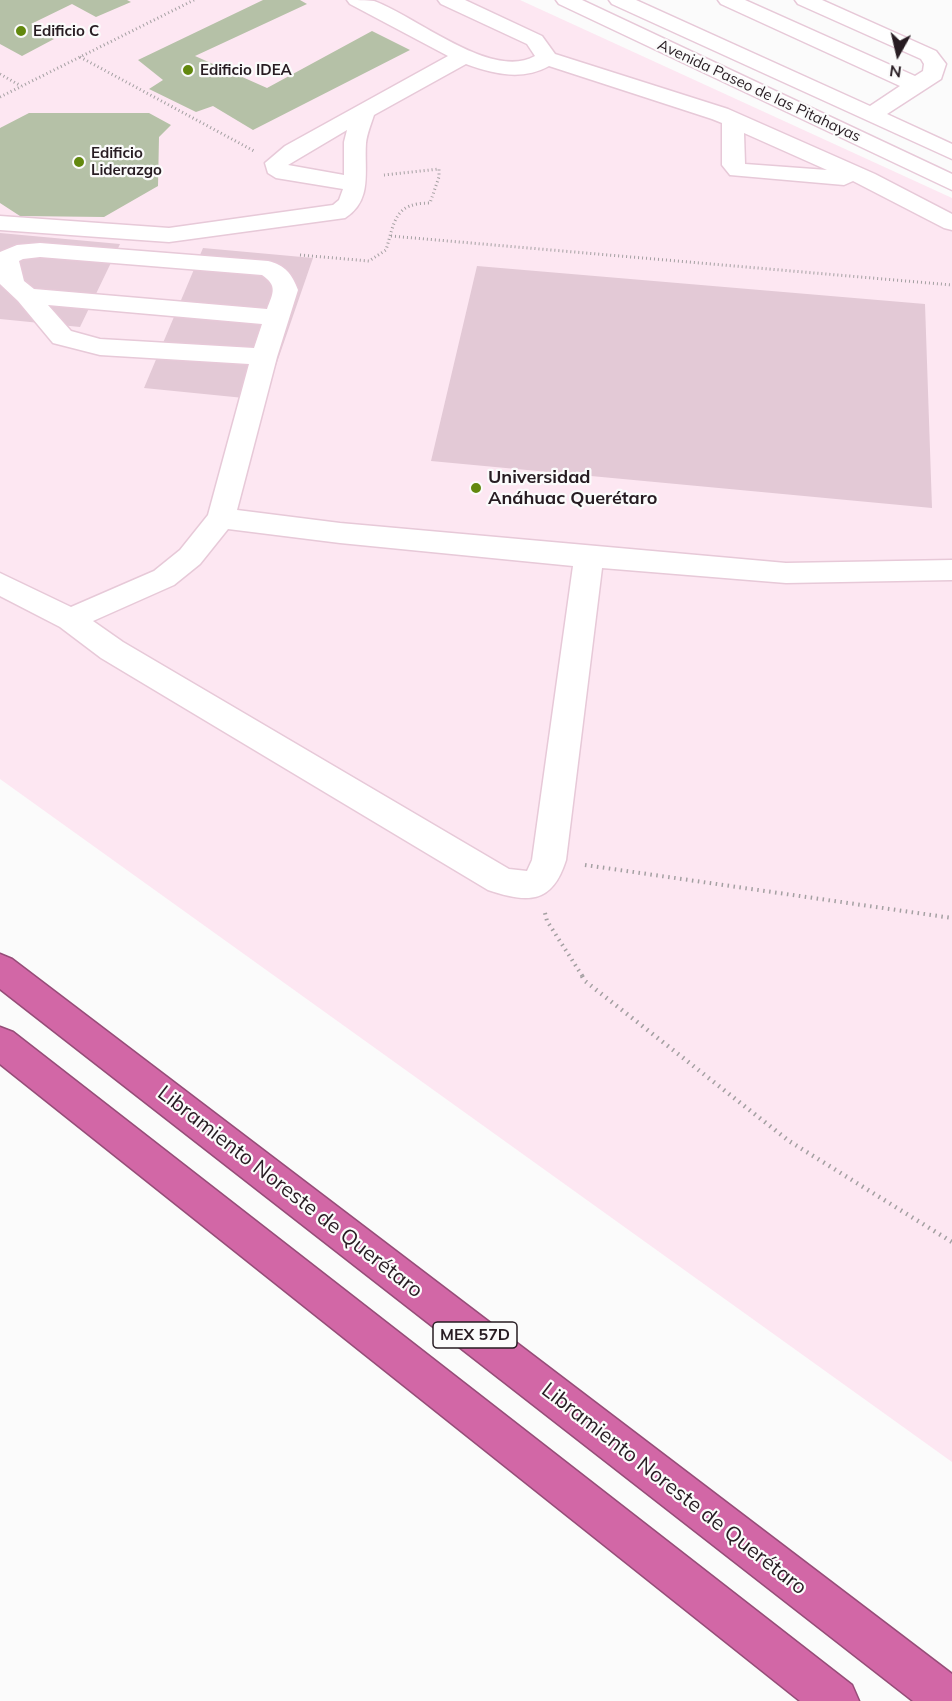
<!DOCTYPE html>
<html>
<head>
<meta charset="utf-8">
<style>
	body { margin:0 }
	#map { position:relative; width:952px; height:1701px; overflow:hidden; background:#fbfbfb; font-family:Mulish,sans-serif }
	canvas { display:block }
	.north { position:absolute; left:868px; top:24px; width:60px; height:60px; -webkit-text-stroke:4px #fbfbfb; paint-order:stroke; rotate:188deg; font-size:16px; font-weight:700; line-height:24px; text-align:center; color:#271c22 }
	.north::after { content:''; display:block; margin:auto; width:21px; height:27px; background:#271c22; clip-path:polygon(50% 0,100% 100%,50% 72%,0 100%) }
</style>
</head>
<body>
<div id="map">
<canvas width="952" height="1701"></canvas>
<div class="north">N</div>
</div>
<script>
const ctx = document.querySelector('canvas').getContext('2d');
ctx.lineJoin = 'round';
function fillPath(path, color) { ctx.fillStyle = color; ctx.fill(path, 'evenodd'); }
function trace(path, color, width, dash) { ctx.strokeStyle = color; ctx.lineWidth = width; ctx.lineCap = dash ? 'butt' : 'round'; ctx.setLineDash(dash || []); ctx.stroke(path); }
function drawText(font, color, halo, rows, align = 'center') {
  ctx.font = font + ' Mulish,sans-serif'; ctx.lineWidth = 4.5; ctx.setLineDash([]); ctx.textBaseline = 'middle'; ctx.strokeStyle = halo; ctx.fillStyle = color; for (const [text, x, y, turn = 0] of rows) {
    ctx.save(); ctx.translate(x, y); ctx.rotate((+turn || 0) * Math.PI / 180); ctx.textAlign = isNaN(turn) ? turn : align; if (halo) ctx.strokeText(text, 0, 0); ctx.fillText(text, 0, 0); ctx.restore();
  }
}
const built = new Path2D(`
	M0 0H520L952 198V1462L0 779Z`);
const green = new Path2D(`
	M0 233 120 244 80 327 0 319Z
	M203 248 313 258 264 400 144 388Z
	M477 266 925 304 932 508 431 461Z`);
const building = new Path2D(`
	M0 0H127L131 2 96 17 72 4 31 24 54 39 22 56 0 44Z
	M263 0H300L307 4 195 56 267 88 372 31 410 50 253 130 213 106 196 112 149 89 163 80 138 60Z
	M29 113H149L171 125 159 137 158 186 104 217 20 216 0 203V128Z`);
const pathFar2 = new Path2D(`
	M80 57 254 151
	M0 74 21 86
	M0 97 194 0
	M391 236 952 285
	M300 255 369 261 386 250C395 221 394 203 430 203L439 177V169L384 175`);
const pathFar1 = new Path2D(`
	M585 865 952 918
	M545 913 547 921 583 977`);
const path = new Path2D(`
	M582 976 585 981 789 1141 952 1242`);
const minor = new Path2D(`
	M347 0C355 0 367 0 374 1 416 16 492 81 535 56L527 44 441 4 438 0H465L542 36 555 54 728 109 875 174 952 214V230L944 228 853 181 844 185 730 175 722 165V123L712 119 549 66C522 81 494 74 466 64L374 115C371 124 367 134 366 143 364 171 373 200 345 218L169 242 0 230V216L169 228 333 205 339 200 343 189 276 178 268 173 265 163 285 146 448 56 350 4ZM347 130 344 142V175L288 165ZM744 133 827 170 745 164Z
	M556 0H582L952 174V190L559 4Z
	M609 0H636L870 106 900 86 721 4 718 0H745L915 76 923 71 924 64 921 59 798 4 795 0H822L936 51 946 64 941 79 887 114 952 144V159L612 4Z
	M40 243 268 261C285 265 292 274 298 290L277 357 237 510 340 523 786 563 952 560V580L786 583 602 568 566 860C552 905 527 903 488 890L101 658 60 627 0 596V573L71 607 154 571 180 550 208 515 249 364 100 355 53 343 18 301 0 284V252L17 245ZM40 257 262 275C278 286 273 293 267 309L34 289 24 281 19 261 23 259ZM48 305 262 324 254 348 100 339 71 331ZM228 529 340 543 573 566 532 860 527 871 509 869 123 642 93 621 174 585 200 564Z`);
const highway = new Path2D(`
	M0 954 12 959 952 1674V1701H913L0 989Z
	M0 1027 13 1032 852 1685 859 1701H800L0 1064Z`);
const markers = [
	[21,31,6,"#62880e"],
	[188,70,6,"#62880e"],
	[79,162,6,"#62880e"],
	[476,488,6,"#62880e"]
];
const farPoinames = [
	["Edificio C",33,31],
	["Edificio IDEA",200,70],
	["Edificio",91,153],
	["Liderazgo",91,170]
];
const farStreetnames = [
	["Avenida Paseo de las Pitahayas",759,91,25]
];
const shields = [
	[475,1335,84]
];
const shieldNames = [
	["MEX 57D",475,1335]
];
const poiNames = [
	["Universidad",488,478],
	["Anáhuac Querétaro",488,499]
];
const nearStreetnames = [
	["Libramiento Noreste de Querétaro",290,1192,38],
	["Libramiento Noreste de Querétaro",674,1489,38]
];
fillPath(built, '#fde7f2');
fillPath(green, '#e3c9d6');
fillPath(building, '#b5c1a7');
trace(minor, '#e7c9d8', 3);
trace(highway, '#964d78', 3);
trace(pathFar2, '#a4a0a2', 3, [1, 3]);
trace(pathFar1, '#a4a0a2', 4, [1.5, 4.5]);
trace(path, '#a4a0a2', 4.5, [1.5, 5]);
fillPath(minor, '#fff');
fillPath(highway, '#d267a6');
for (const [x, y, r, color] of markers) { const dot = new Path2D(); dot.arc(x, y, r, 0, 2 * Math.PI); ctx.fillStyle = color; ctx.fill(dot); trace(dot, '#fbfbfb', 2); }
drawText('bold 15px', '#271c22', '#fbfbfb', farPoinames, 'left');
drawText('15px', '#271c22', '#fbfbfb', farStreetnames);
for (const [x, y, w] of shields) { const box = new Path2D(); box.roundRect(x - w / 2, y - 13, w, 26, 4.5); ctx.fillStyle = '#fbfbfb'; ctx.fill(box); trace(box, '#271c22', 1.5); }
drawText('bold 16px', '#271c22', null, shieldNames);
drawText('bold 18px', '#271c22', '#fbfbfb', poiNames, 'left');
drawText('21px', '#271c22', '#fbfbfb', nearStreetnames);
</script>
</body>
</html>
